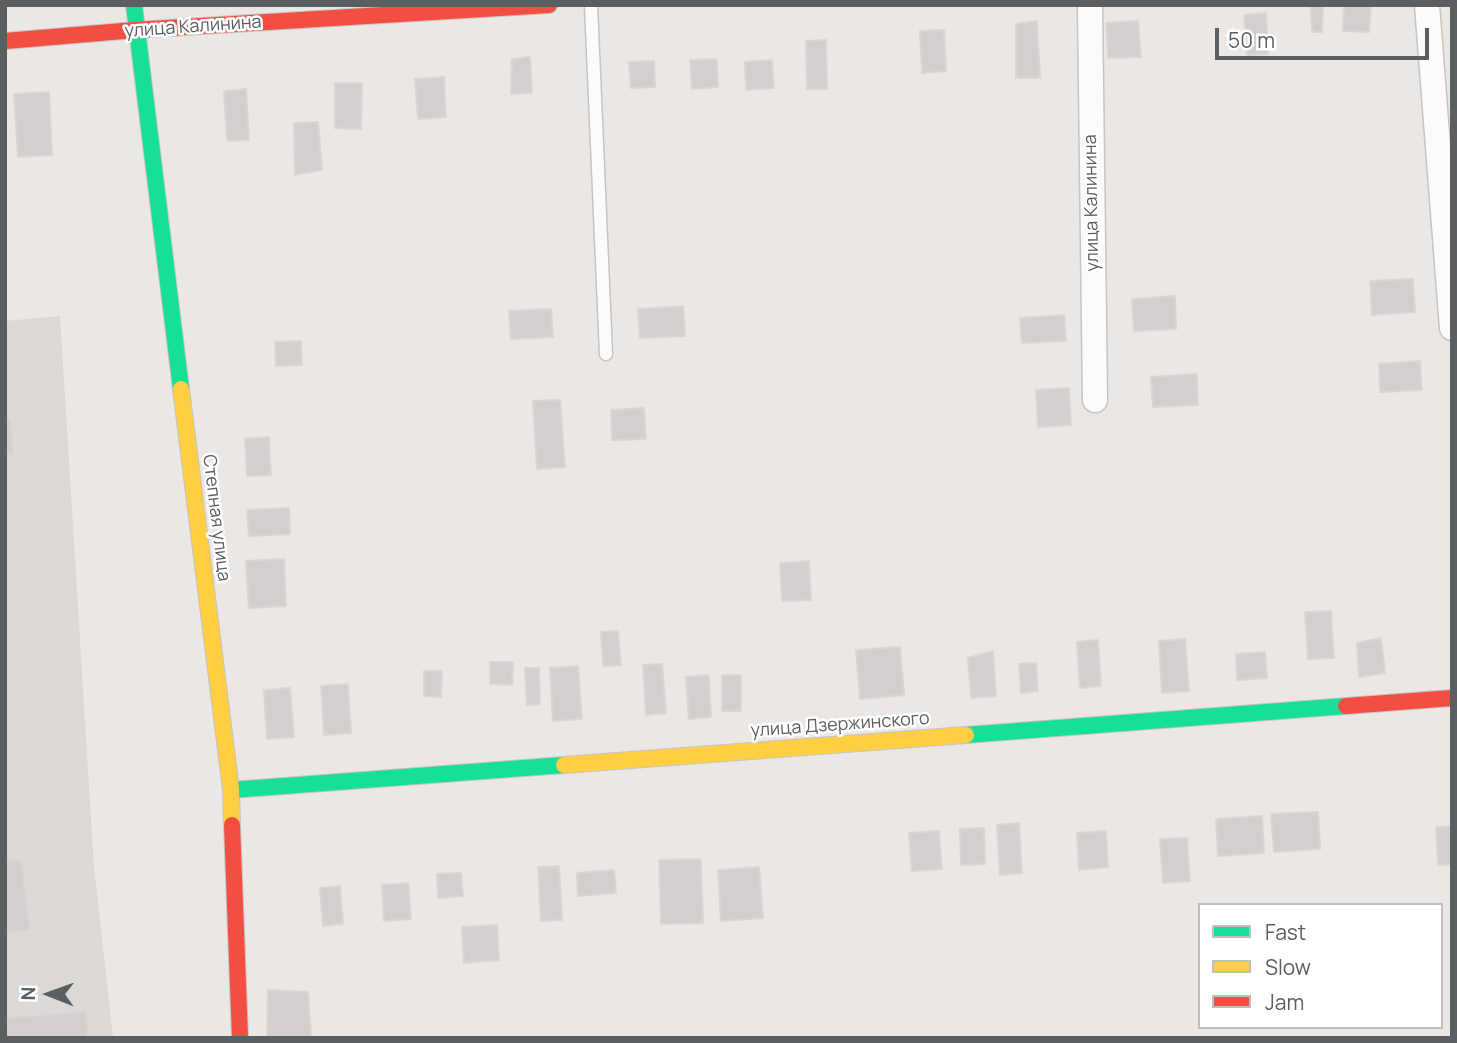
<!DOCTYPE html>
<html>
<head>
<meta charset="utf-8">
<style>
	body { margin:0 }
	#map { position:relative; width:1457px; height:1043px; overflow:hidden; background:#eae7e4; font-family:Manrope,sans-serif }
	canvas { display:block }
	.frame { position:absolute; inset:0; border:7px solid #5a5f62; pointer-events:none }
	.legend { position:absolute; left:1198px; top:903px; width:245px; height:126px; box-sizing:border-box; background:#fff; border:2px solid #bdbfc0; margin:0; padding:9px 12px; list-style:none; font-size:21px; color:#5a5f62 }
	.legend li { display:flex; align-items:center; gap:14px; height:35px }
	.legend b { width:35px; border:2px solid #bdbfc0 }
	.north { position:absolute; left:14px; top:959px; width:70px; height:70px; -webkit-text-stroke:5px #fff; paint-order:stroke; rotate:271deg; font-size:19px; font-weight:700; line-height:28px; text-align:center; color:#5a5f62 }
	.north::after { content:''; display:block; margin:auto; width:24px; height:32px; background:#5a5f62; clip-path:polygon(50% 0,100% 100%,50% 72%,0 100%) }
	.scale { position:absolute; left:1215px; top:28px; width:214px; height:32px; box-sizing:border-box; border:4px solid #5a5f62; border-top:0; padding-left:9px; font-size:21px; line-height:24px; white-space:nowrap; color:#5a5f62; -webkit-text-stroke:5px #fff; paint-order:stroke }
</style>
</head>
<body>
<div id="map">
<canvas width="1457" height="1043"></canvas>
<div class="frame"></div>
<ul class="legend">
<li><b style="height:9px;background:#16e098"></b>Fast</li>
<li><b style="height:9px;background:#ffcf43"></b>Slow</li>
<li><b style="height:9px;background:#f24e42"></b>Jam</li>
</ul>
<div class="north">N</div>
<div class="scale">50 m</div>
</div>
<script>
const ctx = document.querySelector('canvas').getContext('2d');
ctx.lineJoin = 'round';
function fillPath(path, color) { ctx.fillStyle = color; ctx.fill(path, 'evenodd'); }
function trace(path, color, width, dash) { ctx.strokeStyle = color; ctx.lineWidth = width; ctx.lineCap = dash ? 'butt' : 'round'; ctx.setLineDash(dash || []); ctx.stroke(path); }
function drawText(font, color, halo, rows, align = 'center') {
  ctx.font = font + ' Manrope,sans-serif'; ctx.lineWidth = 5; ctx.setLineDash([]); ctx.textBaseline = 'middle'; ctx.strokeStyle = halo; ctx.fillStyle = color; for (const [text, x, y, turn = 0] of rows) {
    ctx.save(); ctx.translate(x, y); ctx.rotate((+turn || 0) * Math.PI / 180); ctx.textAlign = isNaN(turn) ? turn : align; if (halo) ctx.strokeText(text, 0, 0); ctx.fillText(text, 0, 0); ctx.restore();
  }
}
const industrial = new Path2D(`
	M60 316 94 867 113 1038H5V321Z`);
const building = new Path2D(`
	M1311 5H1323L1322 32H1312Z
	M1344 5H1371L1369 32 1343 31Z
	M1266 13 1268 54 1247 55 1244 15Z
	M1037 21 1040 78H1016V24Z
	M1138 21 1141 57 1108 58 1106 23Z
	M944 30 946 71 922 73 920 31Z
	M826 40 827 89H807L806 41Z
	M530 57 532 93 511 94 512 59Z
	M717 59 718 87 692 89 690 60Z
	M772 60 774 88 746 90 745 62Z
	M654 61 655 87 631 88 629 62Z
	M444 77 446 117 418 119 415 79Z
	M335 83H362L361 129 335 128Z
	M246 89 249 140 227 141 224 91Z
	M49 92 52 155 18 157 14 94Z
	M318 122 322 170 295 175 294 123Z
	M1413 279 1415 312 1372 315 1370 281Z
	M1175 296 1176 329 1134 331 1132 299Z
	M683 306 685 336 640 338 638 309Z
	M551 309 553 337 511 339 509 311Z
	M1064 315 1066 341 1022 343 1020 318Z
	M301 341 302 365 276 366 275 342Z
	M1420 361 1422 390 1380 392 1379 364Z
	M1197 374 1198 405 1153 407 1151 377Z
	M1069 388 1071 425 1038 427 1036 390Z
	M560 400 565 467 537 469 533 401Z
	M644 408 646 439 612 440 611 410Z
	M10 418 14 453 5 454V419Z
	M269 437 271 475 247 476 245 439Z
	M289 508 290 534 249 536 247 510Z
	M284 559 286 606 249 608 246 561Z
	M809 561 811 600 782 601 780 563Z
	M1331 611 1334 658 1308 659 1305 612Z
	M618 631 621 665 603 666 601 632Z
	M1381 638 1385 673 1359 677 1357 643Z
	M1185 639 1189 691 1162 693 1159 641Z
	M1098 640 1101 686 1080 688 1077 642Z
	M900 647 904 695 860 699 856 650Z
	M993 651 996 696 971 698 968 658Z
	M1265 652 1267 678 1237 680 1236 654Z
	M490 662H513L512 685 490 684Z
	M1036 663 1038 691 1021 693 1019 664Z
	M662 664 666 713 646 715 643 665Z
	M578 666 582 719 553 721 550 668Z
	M525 668H539L540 704 527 705Z
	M424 671H442L441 697 424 696Z
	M709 675 711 717 689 719 686 677Z
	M722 675H741V711H722Z
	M348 684 351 733 324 735 321 686Z
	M290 688 294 737 267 739 264 690Z
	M1318 812 1320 849 1274 852 1271 814Z
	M1262 816 1264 853 1218 856 1216 819Z
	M1019 823 1022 873 1000 875 997 825Z
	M1452 826V864L1438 865 1436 827Z
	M984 828 985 864 961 865 960 829Z
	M939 831 942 869 912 871 909 833Z
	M1106 831 1108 867 1079 870 1077 833Z
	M1187 838 1190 881 1163 883 1160 839Z
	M21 859 30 930 5 933V861Z
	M701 859 703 923 661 924 659 860Z
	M559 866 562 920 541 921 538 867Z
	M759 867 763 918 721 921 718 870Z
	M614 870 616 893 578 896 577 873Z
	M461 873 463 896 438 898 437 874Z
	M408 883 411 919 384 921 382 885Z
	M340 886 343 924 323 926 320 888Z
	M497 925 499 960 464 963 462 927Z
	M268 990 308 992 311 1037 267 1038Z
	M86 1011 88 1038H5V1018Z`);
const lane = new Path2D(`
	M591 5 606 354`);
const street = new Path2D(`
	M1090 5 1095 400
	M1427 5 1452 328`);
const fast = new Path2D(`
	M134 5 181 389
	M966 735 1346 706
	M231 790 564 765`);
const slow = new Path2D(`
	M181 389 231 790 232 825
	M564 765 966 735`);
const jam = new Path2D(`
	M5 41 135 30 549 5
	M1346 706 1452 698
	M232 825 240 1038`);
const streetNames = [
	["улица Калинина",193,27,-4],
	["улица Калинина",1092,203,-91],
	["Степная улица",216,518,83],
	["улица Дзержинского",840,725,-4]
];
fillPath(industrial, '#dbd8d5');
fillPath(building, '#d2cfce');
trace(building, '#d9d6d3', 2);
trace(lane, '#c5c5c5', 15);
trace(street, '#c5c5c5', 27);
trace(fast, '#c5c5c5', 18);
trace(slow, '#c5c5c5', 18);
trace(jam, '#c5c5c5', 18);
trace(lane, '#fcfbfb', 12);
trace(street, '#fcfbfb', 24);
trace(fast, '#16e098', 16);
trace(slow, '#ffcf43', 16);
trace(jam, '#f24e42', 16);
drawText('18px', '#5a5f62', '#fff', streetNames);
</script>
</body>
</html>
